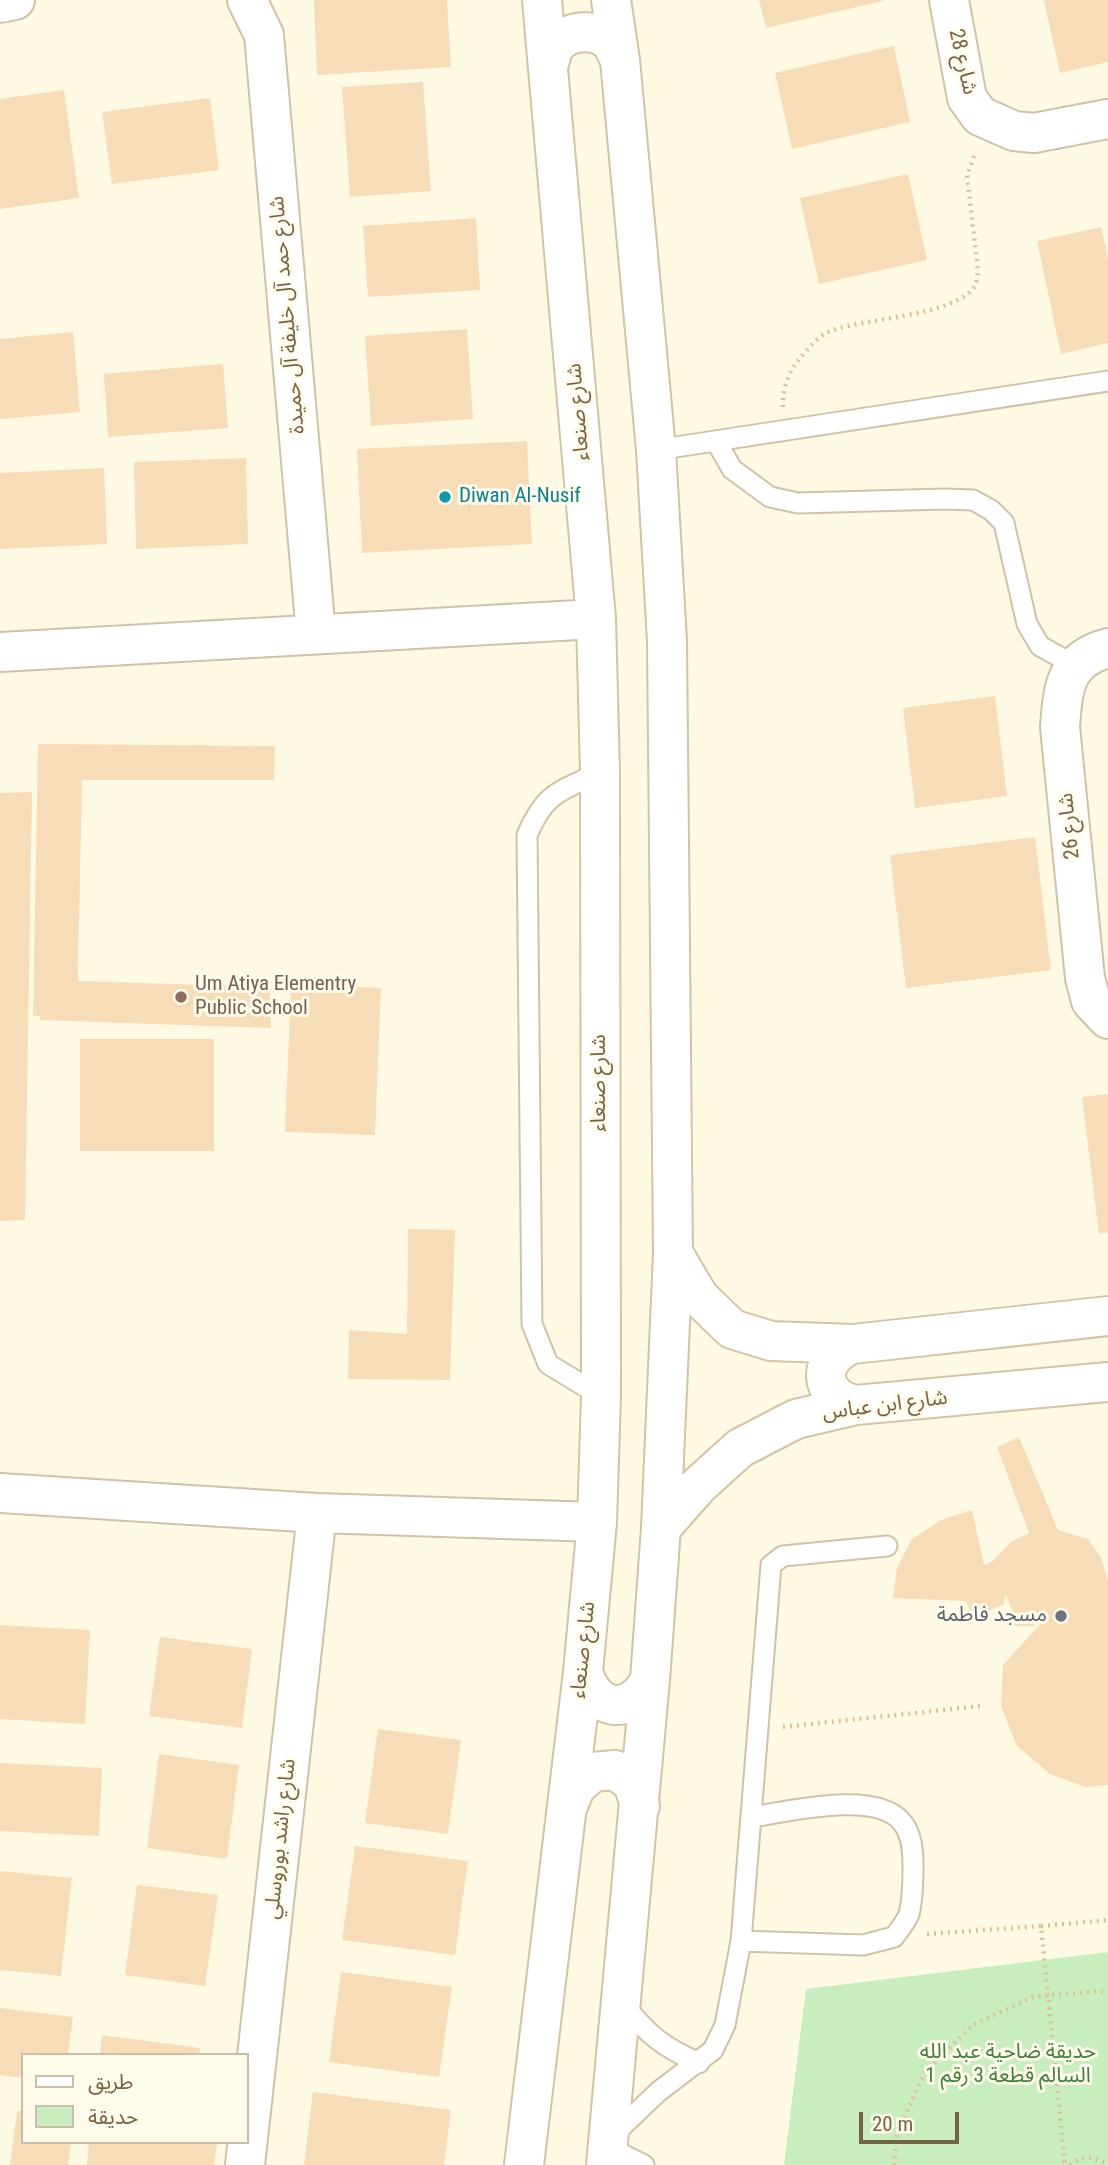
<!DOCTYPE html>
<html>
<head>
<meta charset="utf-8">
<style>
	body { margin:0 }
	#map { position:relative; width:1108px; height:2165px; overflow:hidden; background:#fef9e2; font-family:"Roboto Condensed","Noto Sans Arabic",sans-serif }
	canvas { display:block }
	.legend { position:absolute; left:21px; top:2053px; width:228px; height:91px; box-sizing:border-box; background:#fffbea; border:2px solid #c9bea8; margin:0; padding:9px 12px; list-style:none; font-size:21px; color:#786246 }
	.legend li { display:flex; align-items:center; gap:14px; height:35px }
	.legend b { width:35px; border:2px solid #c9bea8 }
	.scale { position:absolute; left:859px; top:2112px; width:100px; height:32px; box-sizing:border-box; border:4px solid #786246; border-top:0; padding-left:9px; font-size:21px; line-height:24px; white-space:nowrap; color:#786246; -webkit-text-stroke:5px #fffbea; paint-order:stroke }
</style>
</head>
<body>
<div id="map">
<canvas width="1108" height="2165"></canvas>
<ul class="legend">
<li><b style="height:9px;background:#fff"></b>طريق</li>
<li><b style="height:19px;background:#c8edbf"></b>حديقة</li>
</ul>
<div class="scale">20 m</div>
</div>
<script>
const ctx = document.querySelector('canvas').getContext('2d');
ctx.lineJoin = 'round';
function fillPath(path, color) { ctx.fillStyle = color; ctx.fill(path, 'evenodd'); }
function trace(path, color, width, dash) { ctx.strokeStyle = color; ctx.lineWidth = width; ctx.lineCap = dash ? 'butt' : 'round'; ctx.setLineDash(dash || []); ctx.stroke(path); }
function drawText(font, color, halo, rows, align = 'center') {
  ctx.font = font + ' "Roboto Condensed","Noto Sans Arabic",sans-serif'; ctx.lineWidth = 6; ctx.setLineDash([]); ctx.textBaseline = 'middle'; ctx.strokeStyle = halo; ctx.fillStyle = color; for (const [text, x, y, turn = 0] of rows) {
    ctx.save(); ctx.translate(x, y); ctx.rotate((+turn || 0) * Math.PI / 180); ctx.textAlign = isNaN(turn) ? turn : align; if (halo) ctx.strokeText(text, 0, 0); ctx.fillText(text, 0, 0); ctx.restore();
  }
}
const green = new Path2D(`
	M1108 1952V2165H784L806 1989Z`);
const building = new Path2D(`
	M314 0H447L451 67 317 75Z
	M759 0H883V1L766 28Z
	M1044 0H1108V62L1060 73Z
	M894 46 910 122 792 149 775 73Z
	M423 82 431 191 350 197 342 87Z
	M64 90 79 198 0 209V99Z
	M210 98 219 170 112 184 102 112Z
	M908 174 927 260 819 284 800 198Z
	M476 218 480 290 368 297 363 226Z
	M1101 227 1108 258V343L1061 354 1037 241Z
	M467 329 473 419 371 426 365 336Z
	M73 332 80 412 0 419V339Z
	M223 364 228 428 108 437 104 374Z
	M527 441 532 544 362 553 357 449Z
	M246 458 248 544 136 549 134 462Z
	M104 468 107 544 0 549V473Z
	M995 696 1007 796 915 808 903 708Z
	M38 744 275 746 274 780H82L78 975V981L270 987 271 1028 40 1020V1016H33Z
	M32 792 25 1220 0 1221V793Z
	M1035 837 1051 970 906 988 890 855Z
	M291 984 381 988 375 1135 285 1132Z
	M80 1039H214V1151H80Z
	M1108 1094V1232L1099 1234 1082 1097Z
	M408 1229 455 1230 450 1380 348 1379 349 1330 407 1334Z
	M1019 1437 1058 1530 1088 1539 1101 1558 1108 1580V1785L1085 1787 1050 1774 1017 1746 1001 1706 1003 1665 1044 1620 1033 1626H1013V1612L1006 1595 1003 1605 985 1612 971 1611 966 1601 893 1598 897 1568 912 1539 941 1520 972 1510 984 1565 993 1561 1011 1542 1029 1533 997 1447Z
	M0 1625 90 1630 85 1724 0 1719Z
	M160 1637 252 1649 242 1728 149 1716Z
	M378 1729 461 1740 448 1834 365 1823Z
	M159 1754 239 1765 227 1859 147 1848Z
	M0 1763 102 1768 99 1836 0 1831Z
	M355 1846 468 1861 455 1955 342 1940Z
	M0 1871 72 1878 61 1976 0 1970Z
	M137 1885 218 1895 205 1986 125 1975Z
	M341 1972 452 1987 439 2077 329 2062Z
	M0 2008 73 2017 68 2055H23V2078L0 2075Z
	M102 2035 200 2048 199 2055H100Z
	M313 2092 451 2110 444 2165H304Z
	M17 2111H23V2142H71L68 2165H10Z
	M89 2142H203L217 2144 214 2165H87Z`);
const path = new Path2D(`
	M783 407C782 391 788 374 797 362 806 351 819 334 833 330 867 318 955 316 975 286 977 282 977 276 978 271L967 175 975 154
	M783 1727 980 1706
	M1041 1926 1108 1920
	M927 1934 1041 1926 1065 2165
	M894 2165 897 2133 925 2072 973 2025 1033 1997 1100 1991 1108 1993
	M1070 2165C1083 2154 1094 2156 1108 2165`);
const lane = new Path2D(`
	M716 441 732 469 770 497 798 503 945 499 973 500 991 510 1004 523 1027 624 1040 646 1076 666
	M656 450 1108 381
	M600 772C560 792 546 791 527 835L532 1324 548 1364 601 1396
	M741 1941 863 1945 894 1937C899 1930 906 1922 909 1914 913 1899 913 1881 913 1866 913 1851 912 1833 901 1821 874 1790 787 1812 751 1817
	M624 2005C648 2035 663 2047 699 2063
	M611 2137 658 2092 713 2050 725 2025 741 1941 771 1565 783 1556 887 1546
	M608 2147 644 2165`);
const street = new Path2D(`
	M247 0 264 35 316 634
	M949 0 967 98 980 116 1014 131 1034 133 1108 119
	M0 3 15 0
	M1108 648C1064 660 1063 688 1060 727L1085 978 1091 1001 1108 1019
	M0 652 596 619
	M0 1493 317 1513 597 1522
	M245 2165 317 1513`);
const secondary = new Path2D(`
	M549 63C551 58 552 50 555 46 568 29 598 27 612 44 615 48 617 55 620 60
	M673 1253 699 1297 732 1329 771 1341 853 1344 1108 1316
	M853 1344C816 1357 817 1397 856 1405
	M661 1528 698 1486 740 1448 796 1419 856 1405 1108 1382
	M583 1672C595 1712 630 1717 650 1680
	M567 1808 576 1786 593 1772 615 1770 633 1783 640 1806
	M524 2165 583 1672 597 1522 601 1396 600 772 596 619 542 0
	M606 2165 650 1680 661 1528 673 1253 667 641 656 450 620 60 611 0`);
const markers = [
	[445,497,7,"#0f9aa8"],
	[181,997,7,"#8d6e63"],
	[1061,1616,7,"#6b7280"]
];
const streetNames = [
	["شارع 28",962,62,77],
	["شارع حمد آل خليفة آل حميدة",288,315,-95],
	["شارع صنعاء",579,412,-95],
	["شارع 26",1070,826,-96],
	["شارع صنعاء",600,1083,-90],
	["شارع ابن عباس",885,1406,-7],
	["شارع صنعاء",584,1650,-84],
	["شارع راشد بوروسلي",281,1839,-84]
];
const cultureNames = [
	["Diwan Al-Nusif",459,497]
];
const educationNames = [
	["Um Atiya Elementry",195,985],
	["Public School",195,1009]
];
const worshipNames = [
	["مسجد فاطمة",1047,1616]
];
const parkNames = [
	["حديقة ضاحية عبد الله",1008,2053],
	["السالم قطعة 3 رقم 1",1008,2077]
];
fillPath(green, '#c8edbf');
fillPath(building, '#f6ddb7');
trace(lane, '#d0c2a8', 23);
trace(street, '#d0c2a8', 42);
trace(secondary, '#d4c3a4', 42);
trace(path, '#dbc09a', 4.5, [2, 5]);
trace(lane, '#fff', 19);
trace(street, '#fff', 38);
trace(secondary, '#fff', 38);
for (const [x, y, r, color] of markers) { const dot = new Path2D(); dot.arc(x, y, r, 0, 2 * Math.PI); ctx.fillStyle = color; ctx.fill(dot); trace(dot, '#fffbea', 2.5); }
drawText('21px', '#786246', '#fffbea', streetNames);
drawText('21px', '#0d838f', '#fffbea', cultureNames, 'left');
drawText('21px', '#785e54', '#fffbea', educationNames, 'left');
drawText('21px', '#5b616d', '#fffbea', worshipNames, 'right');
drawText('21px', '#427f3d', '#fffbea', parkNames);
</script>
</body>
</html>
